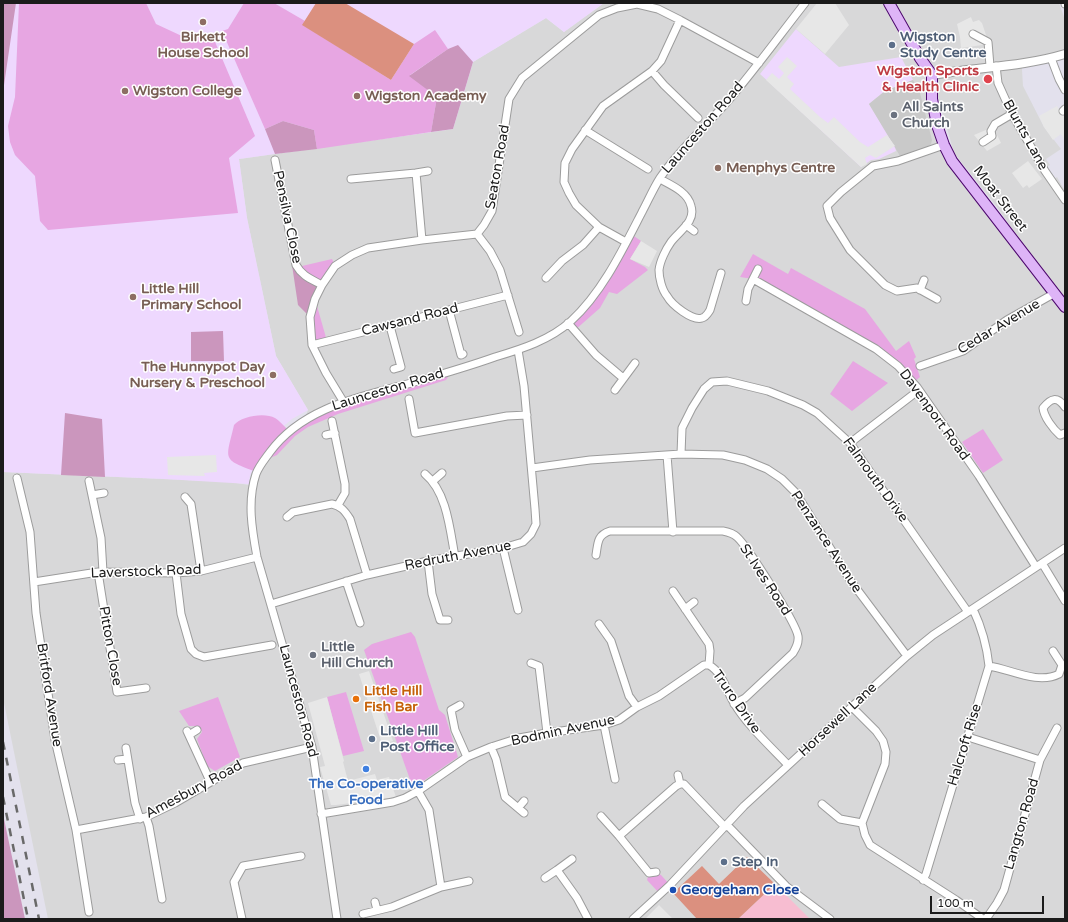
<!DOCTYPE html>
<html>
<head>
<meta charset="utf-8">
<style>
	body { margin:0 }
	#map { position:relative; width:1068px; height:922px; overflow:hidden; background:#e3e1ed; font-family:"Varela Round",sans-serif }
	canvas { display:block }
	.frame { position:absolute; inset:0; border:4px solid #1b1b1b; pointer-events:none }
	.scale { position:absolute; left:930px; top:896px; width:114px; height:18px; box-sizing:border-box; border:2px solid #1b1b1b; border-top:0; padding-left:5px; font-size:12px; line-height:14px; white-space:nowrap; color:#1b1b1b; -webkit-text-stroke:3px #fff; paint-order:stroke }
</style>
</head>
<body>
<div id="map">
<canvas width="1068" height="922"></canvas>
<div class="frame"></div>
<div class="scale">100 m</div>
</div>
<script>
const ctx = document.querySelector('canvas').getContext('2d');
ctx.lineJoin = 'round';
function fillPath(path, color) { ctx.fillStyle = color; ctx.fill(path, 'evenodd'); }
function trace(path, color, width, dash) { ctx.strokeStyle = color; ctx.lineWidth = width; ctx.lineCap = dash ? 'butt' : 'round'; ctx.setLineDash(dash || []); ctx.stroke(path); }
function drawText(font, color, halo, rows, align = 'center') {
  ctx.font = font + ' "Varela Round",sans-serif'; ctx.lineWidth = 3; ctx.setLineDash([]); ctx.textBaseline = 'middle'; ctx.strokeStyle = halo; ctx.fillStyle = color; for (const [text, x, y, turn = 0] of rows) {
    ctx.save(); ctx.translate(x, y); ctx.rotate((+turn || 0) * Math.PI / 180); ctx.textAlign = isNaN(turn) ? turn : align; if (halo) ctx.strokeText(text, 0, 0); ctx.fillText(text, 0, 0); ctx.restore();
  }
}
const residential = new Path2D(`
	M604 3H1059L1065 20V48L1051 58 1022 64V70L1023 86 1044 127 1061 149 1046 159 1050 165 1046 167 1054 179 1057 177 1065 191V302L1020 241 997 207 954 153 932 75 920 59 944 145 1065 307V919H48L3 698V472L231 482 254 486 265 460 304 420 308 410 276 356 247 218 239 159 453 129 473 62 546 18 564 32Z`);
const education = new Path2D(`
	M3 3H604L564 32 546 18 473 62 453 129 239 159 247 218 276 356 308 410 292 419 279 430 265 449 250 475 249 484 165 479 3 472Z
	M796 29 839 67 901 57 913 80 885 91 869 104 895 146 896 151 879 159 871 160 861 167 760 74Z`);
const religious = new Path2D(`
	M913 80 920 93 932 140 931 144 927 147 900 156 869 104 885 91Z`);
const grass = new Path2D(`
	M19 3H146L156 24 184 37H213L255 136 229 158 238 213 48 230 40 221 35 176 15 155 10 142 8 126 15 97Z
	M244 3H274L305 21 303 25 391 80 414 44 435 30 448 49 410 75 437 97 431 132 317 149 314 130 283 121 265 129 222 31 228 29Z
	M631 234 641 241 630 259 645 267 648 270 617 294 609 292 600 308 575 330 568 323 583 309Z
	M753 254 788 274 791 268 865 309 896 351 909 341 916 357 914 359 920 377 913 383 898 366 753 279 740 277Z
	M332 259 335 266 322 285 296 265 302 266Z
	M315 299 327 341 312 345Z
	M853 361 888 383 852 411 830 394Z
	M452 371 446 380 338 414 308 427 295 436 277 455 265 460 257 472C221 459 226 460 234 425 241 416 265 412 275 418 280 421 285 427 289 431L325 409Z
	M983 429 1003 460 983 473 962 442Z
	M411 632 415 637 439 710 445 715 458 757 413 788 364 650 372 644Z
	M346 692 364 751 343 756 327 697Z
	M218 697 240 757 215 771 207 766 197 739 202 732 199 726H189L179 711Z
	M656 872 661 875 670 885 660 894 647 880 649 873Z`);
const forest = new Path2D(`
	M3 3H16L3 92Z
	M458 45 473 62 453 129 431 132 437 97 409 76 448 49Z
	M283 121 314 130 317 149 275 154 265 129Z
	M292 265H296L322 285 310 317 298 305Z
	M223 331 224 361H191V332Z
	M65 413 102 419 105 477 61 475Z
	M3 814 25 919H3Z`);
const park = new Path2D(`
	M775 884 810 919H738Z`);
const pitch = new Path2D(`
	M316 3H345L414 44 391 80 302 25Z
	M747 857 775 884 738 919H697L673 893 702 866 719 884Z`);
const parking = new Path2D(`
	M817 3H835L849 25 825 54 796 29Z
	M971 17 973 22 979 20 982 23 989 44 961 48 960 37 957 24Z
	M787 57 797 66 787 77 794 84 790 89 820 117 828 123 834 117 860 142 868 147 887 135 895 146 876 158 870 155 865 158 867 164 861 167 766 80 772 73 779 79 784 73 778 67Z
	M1057 106 1063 116 1065 115V141L1061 134 1053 140 1044 127 1039 116Z
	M993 127 1001 143 987 151 974 135Z
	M1028 161 1042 179 1029 188 1027 185 1023 188 1012 173Z
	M641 241 657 251 649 267 630 259Z
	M216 455 217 472 204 473 205 476 168 475 167 457Z
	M369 671 393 741 382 744 359 674Z
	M327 697 344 761 343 762 348 781 375 774 377 780 389 777 396 797 336 805H331L320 767 325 766 308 703Z
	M659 905 673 919H645Z`);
const minor = new Path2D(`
	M1065 3V4
	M973 34 988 42 990 66
	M1051 58 1059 79 1065 90
	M996 66 998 83 1012 114 1045 171 1065 200
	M652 71 664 85 698 118
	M1063 111 1065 109
	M585 130 648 169
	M983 142 992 136 991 131 995 124 1012 114
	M275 160 296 265C302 276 311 279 322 285
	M416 173 428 171
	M351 179 416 173 422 240
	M660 179C671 185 688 192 691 206 696 222 679 231 671 242 666 249 660 261 659 270 659 278 662 290 667 296 672 305 692 321 702 318 706 317 708 313 710 310L721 273
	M686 225 694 231
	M477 234 490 251 500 270 519 332
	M626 242 599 227 576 205 569 193 564 182 565 163 572 149 603 106 652 71 661 61 680 20
	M546 278 562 261 583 245 599 227
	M753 279 758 269
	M920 290 924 280
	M937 299 917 288 897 291 885 285 850 250 830 218 827 206 841 192 873 166 898 161 944 145
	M746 301 748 289 753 279 876 349 898 366 917 387 979 476 1036 567
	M449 310 461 355 463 354
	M568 323 596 355 623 378
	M390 326 401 367 394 369
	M312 345 508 295
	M920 366 963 351 1007 320 1055 293
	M615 390 635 363
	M409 399 415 433 507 416 527 415
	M343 401 326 373 312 345 310 317 315 299 322 285 335 266 352 255 368 248 422 240 477 234 484 225 492 211 509 99 522 78 599 15 617 8 637 4 658 9 680 20 759 63
	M1065 407C1057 396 1051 398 1043 408 1044 417 1053 429 1060 435L1065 433
	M332 421 345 484V493L338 505
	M326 435 335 433
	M850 443 919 390
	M681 454 682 428 692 408 704 389 712 382 727 381 768 391 803 405 817 413 850 443 968 612
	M667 455 673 532
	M532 468 590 460 681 454 723 455 745 460 767 469 782 479 796 493 850 580 907 656
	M425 474C447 492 450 530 455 557
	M17 478 30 532 36 613 55 740 76 830 89 912
	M434 480 442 473
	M89 481 101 538 103 572
	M92 495 104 493
	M185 497 191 504 201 571
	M287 517 293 512 332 504C341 506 345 511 350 519L367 575
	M503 548 518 610
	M596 555C598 543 597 535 610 531H723C728 532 733 533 737 537 748 547 796 623 798 636 799 643 796 648 793 653L745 698 734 704
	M428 561 432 594 440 620H448
	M1042 563 1065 601
	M98 572 117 692 146 688
	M176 573 181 614 191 649 196 654 204 657 272 645
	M346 581 360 623
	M34 582 98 572 176 573 201 571 257 557
	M673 591 709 644 710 651 709 665C723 673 726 690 734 703 746 724 771 747 788 765
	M271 604 367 575 428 561 503 548 523 542 531 534 536 524 535 509 524 386 518 350
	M685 609 694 602
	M599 624 611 641 629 696 637 707
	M531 663 539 666 547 733
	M989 666C1010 669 1038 685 1059 674L1062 665 1053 651
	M460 705 451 710 455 730 467 757
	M852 707 876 731 883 741 886 752 885 764 862 823 865 835 870 845 956 900 983 919
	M604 725 615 779
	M187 731 210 781
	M189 735 197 730
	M968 737 1040 760
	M491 747 496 759 505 797 524 813
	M126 748 135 803 140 819
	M118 760 127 759
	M678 775 680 784
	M822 804 840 819 862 823
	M518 808 524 801
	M321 814 393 802 405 798 418 791 467 757 491 747 519 738 547 733 604 725 619 720 637 707 659 696 704 665H709
	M601 816 619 836 676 786 680 784H684L725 827
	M146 817 149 826 162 899
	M727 825 786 886 830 919
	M76 830 146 817 175 803 243 763 312 747
	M619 836 649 873 656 872
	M557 870 572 859
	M545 878 557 870 577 898 588 919
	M923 880 926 874 989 666C987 647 981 626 973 609
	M441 887 469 881
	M375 902 377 910
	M363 914 392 907 441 887 429 810 418 791
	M242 919 234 882 243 866 301 856
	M337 919 312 747 257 557C252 530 247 501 256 474 259 466 265 459 270 452 303 407 360 397 411 383 439 375 467 367 495 357 522 349 550 340 571 321 602 293 623 249 642 212 648 201 653 189 660 178 678 151 705 127 727 102 754 71 779 36 805 3
	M633 919 670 885 744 806 907 656 933 635 1065 548
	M986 919 997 903 1004 890 1040 760 1057 728`);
const tertiary = new Path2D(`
	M932 75C976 67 1022 67 1065 54`);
const secondary = new Path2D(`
	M889 3 920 58 932 75V99L937 125 944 145 952 161 1065 307`);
const rail = new Path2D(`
	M3 742 39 919
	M3 797 28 919`);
const markers = [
	[203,22,4,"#8d6e63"],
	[892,45,4,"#5c6f8a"],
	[988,79,5,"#e0444e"],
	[125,91,4,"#8d6e63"],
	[357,96,4,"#8d6e63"],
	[894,115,4,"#6b7280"],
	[718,168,4,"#8d6e63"],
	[133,297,4,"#8d6e63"],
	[273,375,4,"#8d6e63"],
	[313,655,4,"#6b7280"],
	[356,699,4,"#e8710a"],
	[372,739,4,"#5c6f8a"],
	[366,769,4,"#3f7fe0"],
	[724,862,4,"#5c6f8a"],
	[673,890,4,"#1a4fb4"]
];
const educationNames = [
	["Birkett",203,37,"center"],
	["House School",203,53,"center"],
	["Wigston College",133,91],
	["Wigston Academy",365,96],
	["Menphys Centre",726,168],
	["Little Hill",141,289],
	["Primary School",141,305],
	["The Hunnypot Day",265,367,"right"],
	["Nursery & Preschool",265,383,"right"]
];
const serviceNames = [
	["Wigston",900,37],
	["Study Centre",900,53],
	["Little Hill",380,731],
	["Post Office",380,747],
	["Step In",732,862]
];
const healthNames = [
	["Wigston Sports",979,71],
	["& Health Clinic",979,87]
];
const worshipNames = [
	["All Saints",902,107],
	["Church",902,123],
	["Little",321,647],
	["Hill Church",321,663]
];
const streetNames = [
	["Launceston Road",703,128,-49],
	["Blunts Lane",1025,135,61],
	["Seaton Road",498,167,-80],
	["Moat Street",1000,199,52],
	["Pensilva Close",287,217,78],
	["Cawsand Road",410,320,-14],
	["Cedar Avenue",999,327,-31],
	["Launceston Road",388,390,-17],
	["Davenport Road",934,415,54],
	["Falmouth Drive",875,480,54],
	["Penzance Avenue",826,542,57],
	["Redruth Avenue",458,556,-11],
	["Laverstock Road",146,572,-2],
	["St Ives Road",765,580,57],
	["Pitton Close",110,646,80],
	["Britford Avenue",49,695,81],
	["Launceston Road",298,701,75],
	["Truro Drive",736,702,55],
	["Horsewell Lane",838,720,-43],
	["Bodmin Avenue",563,731,-12],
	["Halcroft Rise",965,745,-73],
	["Amesbury Road",194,790,-28],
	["Langton Road",1022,824,-74]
];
const foodNames = [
	["Little Hill",364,691],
	["Fish Bar",364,707]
];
const shopNames = [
	["The Co-operative",366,784],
	["Food",366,800]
];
const transitNames = [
	["Georgeham Close",681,890]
];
fillPath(residential, '#d8d8d9');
fillPath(education, '#eed8fe');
fillPath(religious, '#c9c9c9');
fillPath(grass, '#e7a6e2');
fillPath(forest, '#cb96bd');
fillPath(park, '#f7bdd1');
fillPath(pitch, '#db907f');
fillPath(parking, '#e7e7e7');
trace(minor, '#9c9c9c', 9);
trace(tertiary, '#9c9c9c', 10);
trace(secondary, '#4c076d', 12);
trace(minor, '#fff', 7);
trace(tertiary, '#fff', 8);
trace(secondary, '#deb4f7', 10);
trace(rail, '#696969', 2.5, [8, 8]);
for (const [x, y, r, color] of markers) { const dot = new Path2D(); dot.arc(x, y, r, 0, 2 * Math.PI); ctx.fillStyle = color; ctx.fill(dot); trace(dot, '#fff', 1.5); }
drawText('bold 14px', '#785e54', '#fff', educationNames, 'left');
drawText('bold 14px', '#4e5e75', '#fff', serviceNames, 'left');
drawText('bold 14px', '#be3a42', '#fff', healthNames, 'right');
drawText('bold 14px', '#5b616d', '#fff', worshipNames, 'left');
drawText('14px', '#1b1b1b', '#fff', streetNames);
drawText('bold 14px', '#c56008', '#fff', foodNames, 'left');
drawText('bold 14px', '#366cbe', '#fff', shopNames);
drawText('bold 14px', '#164399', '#fff', transitNames, 'left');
</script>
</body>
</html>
